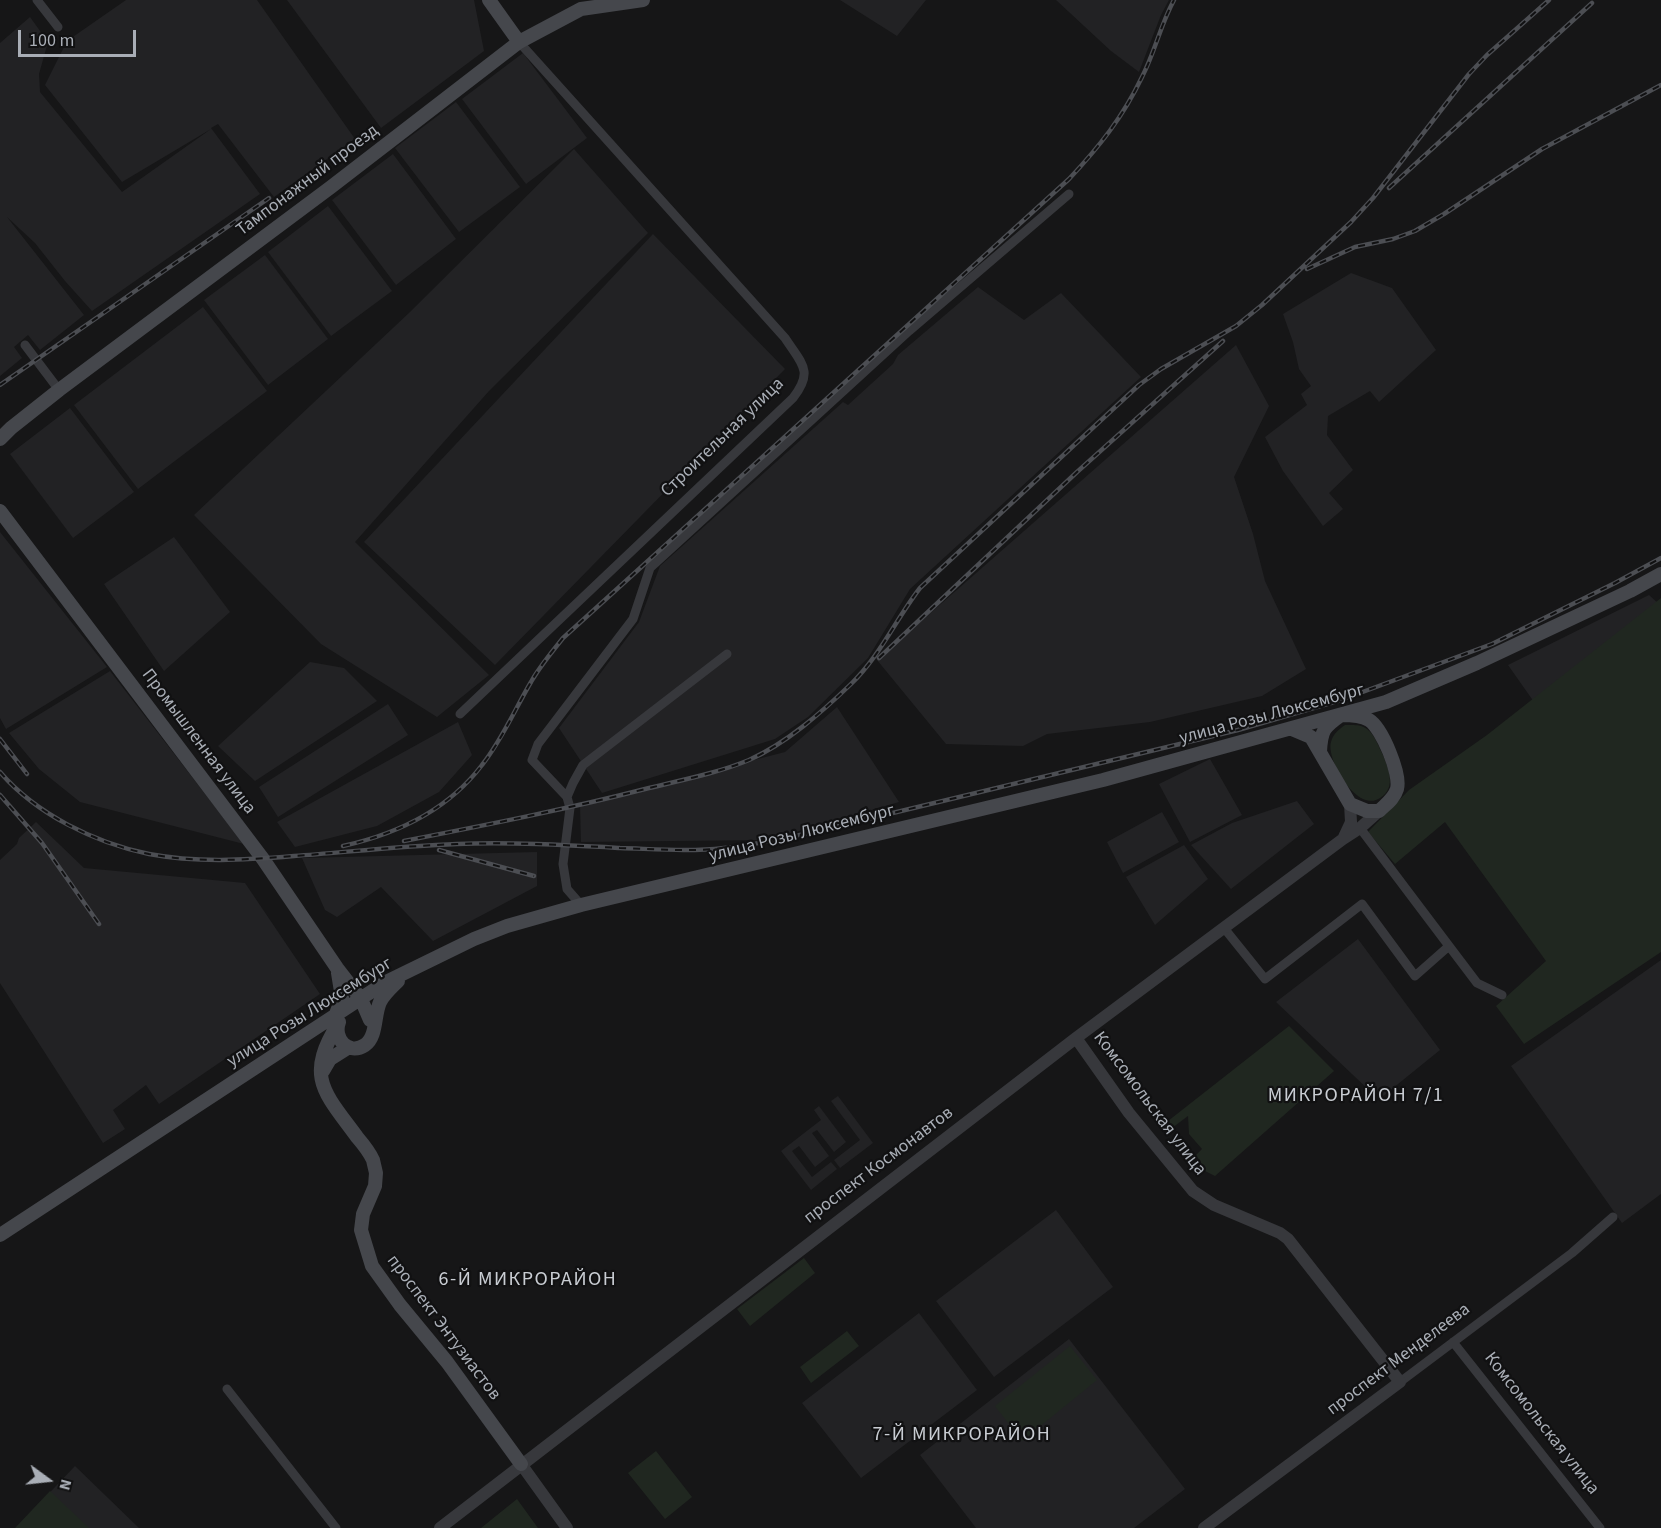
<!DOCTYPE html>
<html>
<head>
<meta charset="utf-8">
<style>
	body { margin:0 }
	#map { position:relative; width:1661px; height:1528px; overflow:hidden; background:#161617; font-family:"Source Sans 3",sans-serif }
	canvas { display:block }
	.north { position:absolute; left:18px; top:1450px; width:60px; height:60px; -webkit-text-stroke:4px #111112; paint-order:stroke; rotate:105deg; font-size:16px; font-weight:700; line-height:24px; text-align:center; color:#a9aeb6 }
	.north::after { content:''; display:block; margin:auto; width:21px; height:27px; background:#a9aeb6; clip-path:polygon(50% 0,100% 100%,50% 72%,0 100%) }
	.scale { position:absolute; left:18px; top:30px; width:118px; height:27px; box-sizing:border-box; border:3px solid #a9aeb6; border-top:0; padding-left:8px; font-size:18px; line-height:21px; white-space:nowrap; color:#a9aeb6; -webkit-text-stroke:4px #111112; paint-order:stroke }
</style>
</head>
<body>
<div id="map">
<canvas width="1661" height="1528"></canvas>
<div class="north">N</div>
<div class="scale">100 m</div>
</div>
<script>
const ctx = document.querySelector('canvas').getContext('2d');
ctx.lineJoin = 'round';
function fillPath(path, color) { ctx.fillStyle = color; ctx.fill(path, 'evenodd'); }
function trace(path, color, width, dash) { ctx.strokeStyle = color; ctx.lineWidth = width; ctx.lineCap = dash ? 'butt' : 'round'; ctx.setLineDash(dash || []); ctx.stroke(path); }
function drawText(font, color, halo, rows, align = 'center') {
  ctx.font = font + ' "Source Sans 3",sans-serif'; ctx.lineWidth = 4.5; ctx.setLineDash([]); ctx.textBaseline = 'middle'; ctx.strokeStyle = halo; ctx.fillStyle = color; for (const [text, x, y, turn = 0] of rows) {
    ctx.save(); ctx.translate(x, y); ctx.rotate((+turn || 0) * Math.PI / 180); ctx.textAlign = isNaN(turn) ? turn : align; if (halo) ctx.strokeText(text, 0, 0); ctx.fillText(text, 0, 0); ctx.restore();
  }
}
const built = new Path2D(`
	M126 0H257L355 139 274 197 218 124 211 128 260 194 92 311 65 281 35 243 7 217 84 315 40 350 28 335 14 347 22 358 0 376V43L30 17 48 42 39 74 40 92 122 192 211 129 122 182 45 85 67 41Z
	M287 0H474L484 51 381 128Z
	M840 0H926L897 36Z
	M1056 0H1169L1161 15 1139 72 1111 51Z
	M523 53 587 138 526 184 462 99Z
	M456 102 520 187 459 232 395 148Z
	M574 149 648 233 489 391 355 542 489 675 437 717 321 644 194 515 410 312Z
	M393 154 456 239 396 285 332 200Z
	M328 206 392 291 331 336 268 252Z
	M653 234 785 369 495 665 364 542Z
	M265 255 328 339 268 385 204 300Z
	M1351 273 1392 288 1436 350 1379 402 1370 391 1328 416 1327 435 1353 470 1329 493 1343 509 1323 526 1283 471 1265 437 1307 405 1301 394 1311 386 1299 369 1293 342 1283 314Z
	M978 287 1024 320 1061 293 1141 377 910 589 868 658 808 717 775 739 602 793 559 728 639 622 660 566 843 402 848 405 893 364 898 355Z
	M203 307 267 391 138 489 74 405Z
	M1236 345 1269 406 1234 477 1253 534 1265 581 1306 669 1262 696 1150 722 1047 734 1023 746 946 744 877 660Z
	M70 408 134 492 73 538 10 454Z
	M0 532 107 667 6 729 0 718Z
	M174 537 230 612 164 671 104 584Z
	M1649 595 1659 604 1534 702 1508 665Z
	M310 662 344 668 377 701 255 781 218 746Z
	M110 671 244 844 80 802 39 769 9 733Z
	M388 704 408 735 278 817 259 787Z
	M837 707 899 802 768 840 581 842 580 805 785 752Z
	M458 722 472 755 439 792 377 826 295 847 277 822Z
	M1210 759 1242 815 1190 842 1159 784Z
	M1297 801 1314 824 1231 889 1191 845 1232 823Z
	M1162 812 1179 842 1123 873 1107 842Z
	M36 822 84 868 245 883 320 994 159 1104 146 1085 113 1110 125 1129 103 1143 0 983V860L17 844 19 838Z
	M1184 845 1208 879 1155 925 1126 877Z
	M537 852V886L433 941 381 887 337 917 325 910 302 858Z
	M1358 939 1440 1050 1382 1097 1372 1093 1276 1002Z
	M1661 960V1194L1622 1223 1511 1066Z
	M838 1096 873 1143 840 1168 834 1160 860 1140 831 1101Z
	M819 1106 846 1142 834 1152 817 1130 812 1133 829 1156 815 1167 799 1146 792 1151 812 1177 831 1162 837 1169 811 1190 781 1151 821 1120 814 1110Z
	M1056 1210 1113 1287 994 1377 936 1301Z
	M919 1313 977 1390 861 1478 802 1403Z
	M1069 1339 1185 1489 1134 1528H976L920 1455Z
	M75 1466 139 1528H16Z`);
const green = new Path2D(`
	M1661 598V952L1524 1044 1496 1006 1546 961 1445 822 1395 864 1368 832 1409 790 1487 735Z
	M1345 725C1353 725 1361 724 1367 729 1374 734 1378 745 1382 753 1389 769 1398 791 1376 800 1354 808 1326 758 1331 742 1333 734 1338 730 1345 725Z
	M1289 1026 1334 1071 1215 1176 1205 1171 1193 1158 1202 1149 1189 1134 1188 1116 1172 1128 1168 1121Z
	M804 1258 815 1273 750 1326 737 1309Z
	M847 1331 859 1346 811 1383 800 1367Z
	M1070 1346 1097 1380 1022 1441 995 1406Z
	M656 1451 692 1497 665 1519 628 1473Z
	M50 1491 89 1528H15Z
	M517 1499 538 1528H481Z`);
const minor = new Path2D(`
	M37 0 58 27
	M25 345 59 390
	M460 714 793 398C814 371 802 364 785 338L519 42
	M567 797 573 783 583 765 727 654
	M581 905 567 889 563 864 570 808 567 797 532 760 538 744 633 619 650 568 909 331 1069 194
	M1224 928 1265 979 1362 904 1415 976 1449 946 1360 828
	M1449 946 1477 983 1502 995
	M1453 1342 1600 1528
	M1400 1382 1572 1253 1613 1217
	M227 1389 336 1528`);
const tertiary = new Path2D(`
	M1344 837 1351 822 1350 804
	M1076 1038 1129 1113 1193 1191 1214 1205 1280 1233 1288 1239 1400 1382 1204 1528
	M521 1464 567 1528
	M440 1528 1076 1038 1343 839 1360 828 1379 811`);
const secondary = new Path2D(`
	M489 0 519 42
	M0 439 11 428 59 390 331 187 519 42 581 9 643 0
	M0 511 263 859 337 968 361 999 370 1020
	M1292 729 1311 737 1350 804 1367 811H1379C1386 804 1394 799 1397 789 1401 774 1382 728 1369 720 1361 715 1350 715 1341 715 1324 727 1321 730 1320 752
	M336 1014 342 998 338 973
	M339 1022C333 1038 348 1056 365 1045 377 1037 374 1015 380 1002 384 994 392 987 398 981
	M338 1024C305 1077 324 1092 357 1137 363 1144 369 1151 373 1160L376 1173 375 1186 363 1214 361 1230 372 1266 400 1305 447 1362 521 1464
	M323 1071 330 1059 349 1047
	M0 1235 386 982 474 939 507 926 581 905 1103 780 1386 702 1477 663 1630 591 1661 574`);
const rail = new Path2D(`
	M1389 188 1592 3
	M1307 269 1355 247 1393 239 1415 231 1444 214 1542 149 1661 85
	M0 385 269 198
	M879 658 1077 472 1223 341
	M0 739 27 774
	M0 772C36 814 95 843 149 854 197 863 245 860 294 856 348 852 402 846 457 844 511 842 565 845 620 848 655 849 689 852 724 848 757 845 790 837 822 830L1238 730 1341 700 1492 644 1615 583 1661 558
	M0 795 42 843 99 924
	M404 841C486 825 568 809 649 788 682 780 718 773 749 760 787 743 822 712 851 684 880 656 896 619 920 588L1139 385 1161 369 1236 326 1262 305 1351 222 1373 198 1469 74 1487 55 1549 0
	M343 846C397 834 448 810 482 765 502 740 515 709 531 682 540 666 552 652 563 638L1069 179C1099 147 1123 117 1142 77 1155 52 1160 26 1174 0
	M439 850 534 876`);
const streetNames = [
	["Тампонажный проезд",308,181,-37],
	["Строительная улица",723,438,-44],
	["улица Розы Люксембург",1272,715,-15],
	["Промышленная улица",198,742,53],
	["улица Розы Люксембург",802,834,-14],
	["улица Розы Люксембург",310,1013,-32],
	["Комсомольская улица",1149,1104,53],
	["проспект Космонавтов",879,1166,-37],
	["проспект Энтузиастов",443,1328,53],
	["проспект Менделеева",1399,1360,-37],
	["Комсомольская улица",1541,1424,52]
];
const neighbourhoodNames = [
	["МИКРОРАЙОН 7/1",1356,1097],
	["6-Й МИКРОРАЙОН",528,1281],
	["7-Й МИКРОРАЙОН",962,1436]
];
fillPath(built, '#222224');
fillPath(green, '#202720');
trace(minor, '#37383c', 9);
trace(tertiary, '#37383c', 12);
trace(secondary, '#45474c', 14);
trace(rail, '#4c4e53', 4.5);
trace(rail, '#111112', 2, [7]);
drawText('18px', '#a9aeb6', '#111112', streetNames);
ctx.letterSpacing = '1.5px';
drawText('20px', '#c9cdd3', '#111112', neighbourhoodNames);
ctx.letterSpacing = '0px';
</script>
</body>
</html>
